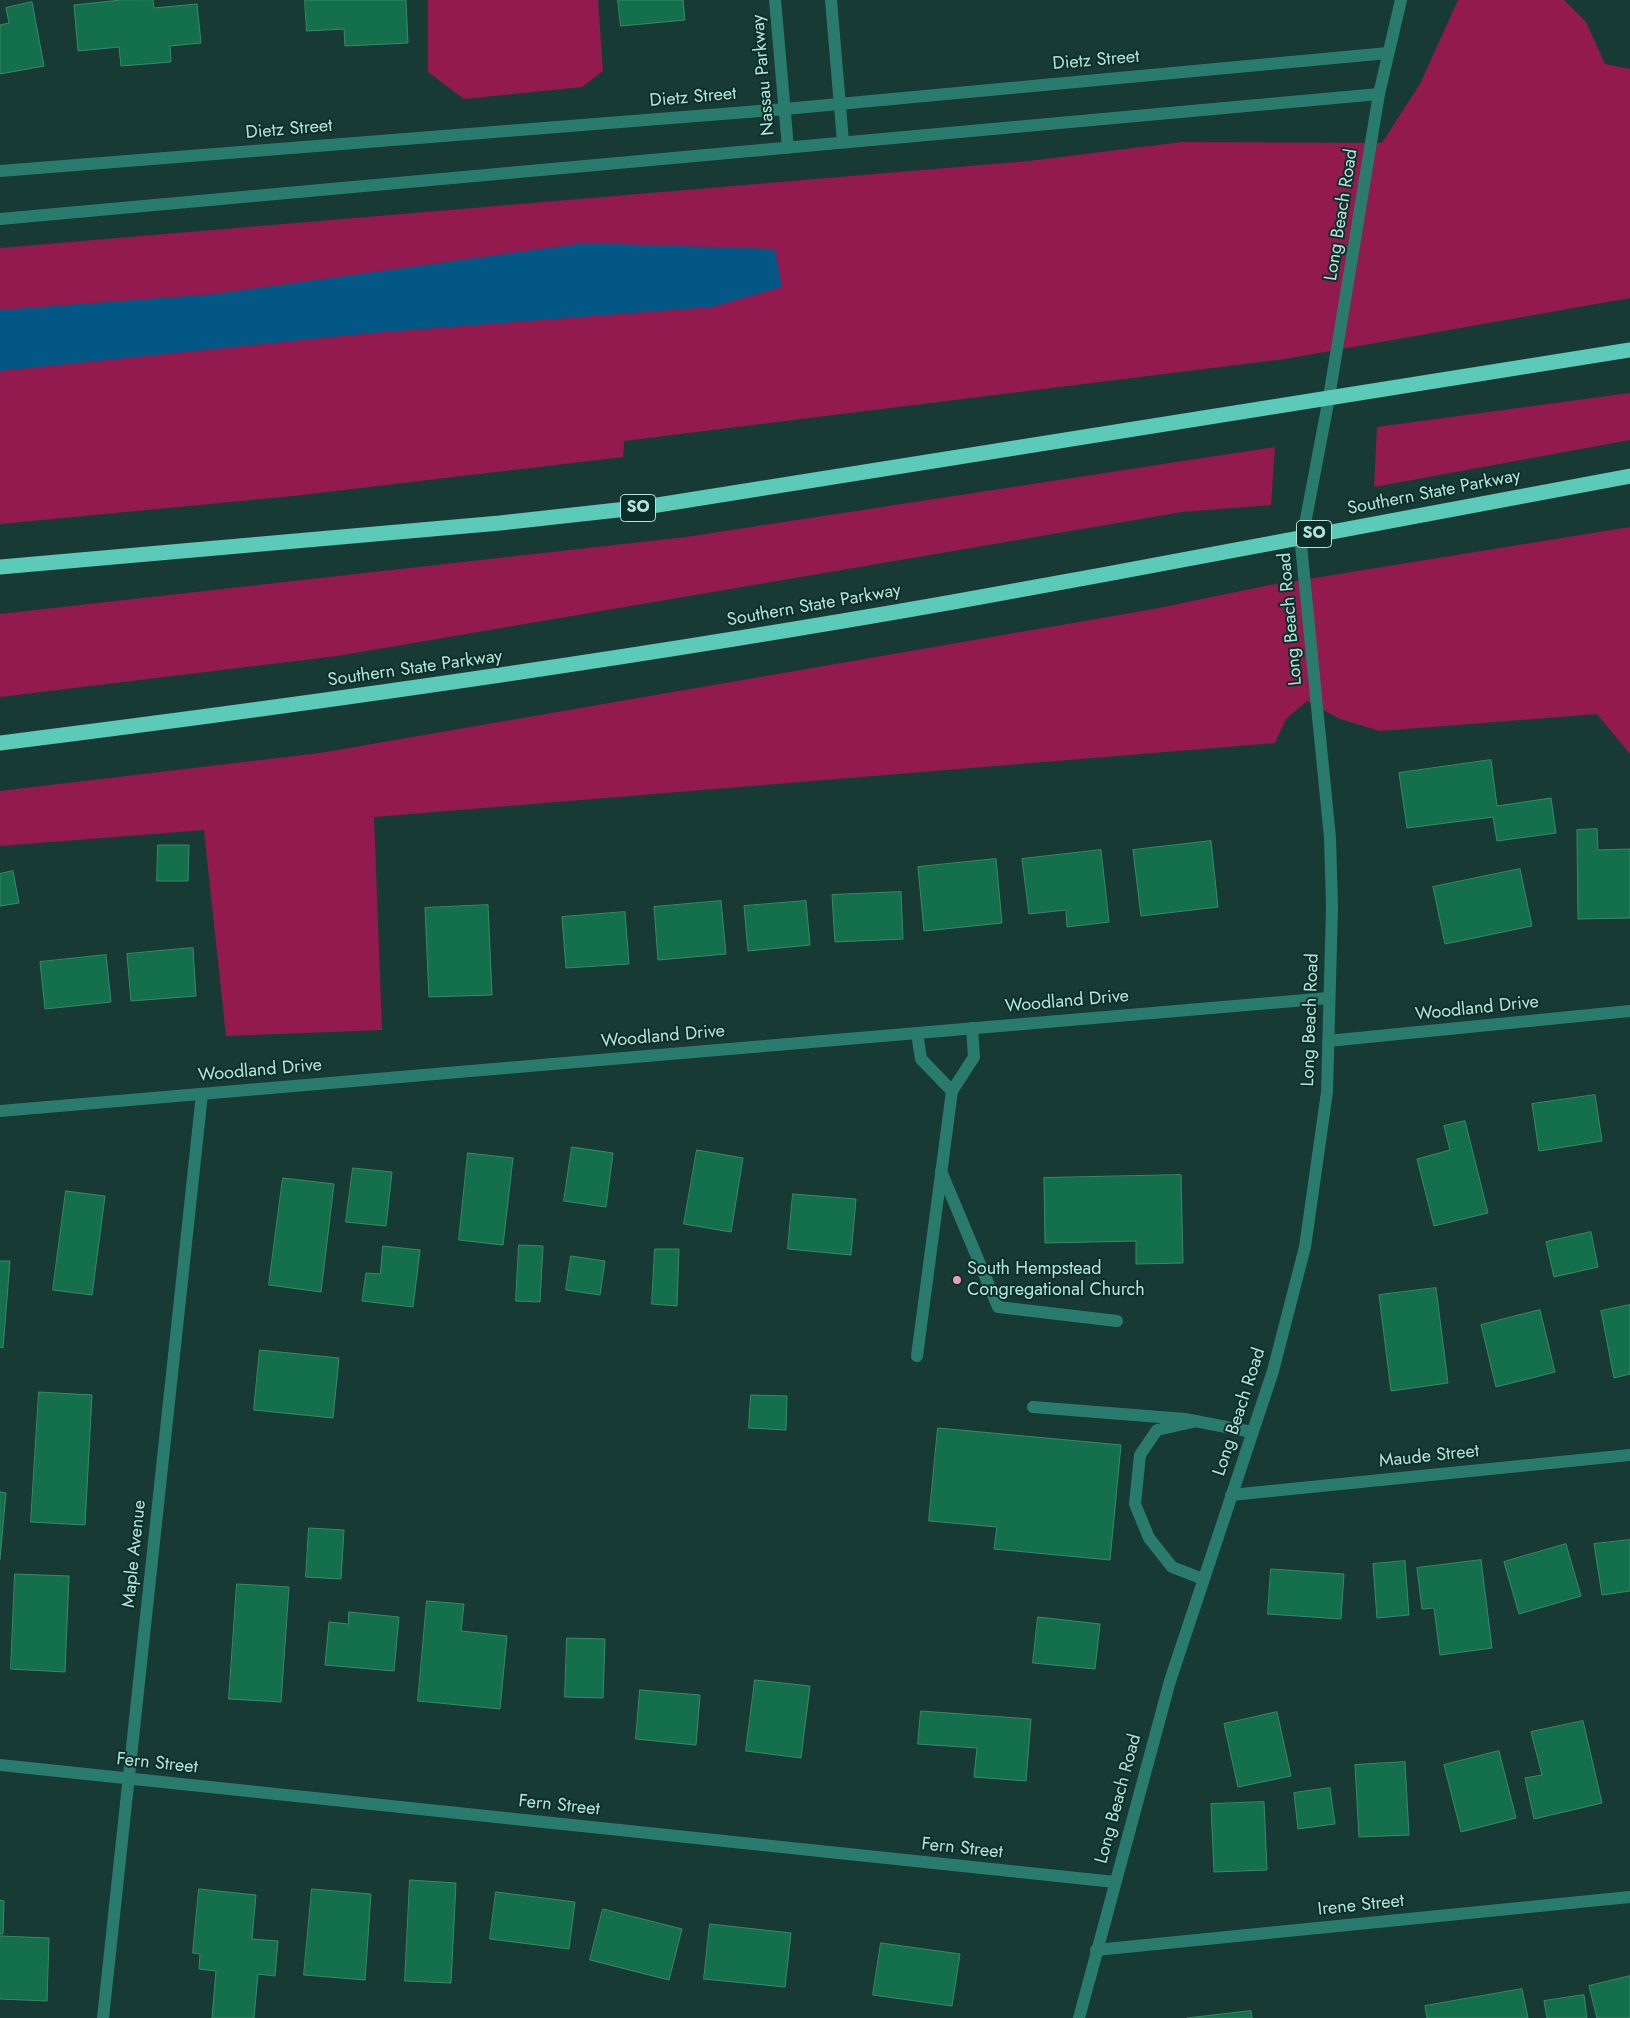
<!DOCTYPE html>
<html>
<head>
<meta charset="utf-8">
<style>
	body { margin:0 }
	canvas { display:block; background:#183a34 }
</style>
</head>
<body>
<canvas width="1630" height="2018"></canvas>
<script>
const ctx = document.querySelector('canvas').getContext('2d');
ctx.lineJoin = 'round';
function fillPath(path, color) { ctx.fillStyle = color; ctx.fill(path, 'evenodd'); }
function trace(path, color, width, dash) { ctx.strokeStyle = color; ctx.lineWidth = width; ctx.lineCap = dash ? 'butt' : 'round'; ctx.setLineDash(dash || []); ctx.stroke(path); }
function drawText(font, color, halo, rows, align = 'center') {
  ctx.font = font + ' Jost,sans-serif'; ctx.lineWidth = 4; ctx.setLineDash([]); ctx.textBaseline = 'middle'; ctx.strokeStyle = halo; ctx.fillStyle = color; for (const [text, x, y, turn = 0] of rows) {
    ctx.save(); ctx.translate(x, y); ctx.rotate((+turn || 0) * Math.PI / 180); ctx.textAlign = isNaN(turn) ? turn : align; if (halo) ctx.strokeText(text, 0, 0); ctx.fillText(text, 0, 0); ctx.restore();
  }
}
const green = new Path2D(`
	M428 0H598L603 71 582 87 464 99 428 72Z
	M1458 0H1564L1586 22 1605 64 1630 69V298L1285 359 624 441 623 457 293 496 0 524V248L1029 161 1182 142 1382 143 1420 84Z
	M1630 393V440L1374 487 1377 427Z
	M1275 447 1271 505 1182 512 337 656 0 697V614L686 537Z
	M1630 527V754L1597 714 1380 731 1340 719 1307 701 1286 719 1275 743 374 817 382 1030 226 1036 204 830 0 846V791L320 753 1154 609 1265 586Z`);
const water = new Path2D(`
	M584 243 775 249 782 287 712 307 372 333 0 371V310L215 294Z`);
const building = new Path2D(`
	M153 0 154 8 197 4 201 43 170 46 171 62 121 66 119 47 78 51 74 5 121 0Z
	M305 0H406L408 43 345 46 344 29 307 31Z
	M618 0H683L685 20 621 26Z
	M32 2 44 66 0 74V25L9 23 6 8Z
	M1491 760 1497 806 1551 798 1556 833 1497 841 1493 817 1407 828 1399 773Z
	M1597 829 1598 850 1630 849V918L1578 919 1577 830Z
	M1211 841 1218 907 1141 916 1133 850Z
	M158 845H189L188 881H157Z
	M1101 850 1109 922 1067 927 1066 910 1029 914 1022 859Z
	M996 859 1002 923 924 931 918 867Z
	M1520 869 1532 926 1445 944 1433 887Z
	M13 871 19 903 0 906V874Z
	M901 892 903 939 835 942 832 895Z
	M721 901 726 954 658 960 654 907Z
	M806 901 810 945 748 951 744 906Z
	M488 905 492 995 429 997 425 908Z
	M625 912 629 964 566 968 562 917Z
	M193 948 196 996 131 1001 127 954Z
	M106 955 111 1002 45 1009 40 962Z
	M1595 1095 1602 1141 1539 1151 1532 1104Z
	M1465 1121 1488 1213 1434 1226 1417 1159 1450 1150 1444 1126Z
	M572 1147 613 1153 606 1207 564 1201Z
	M697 1150 743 1158 731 1232 684 1224Z
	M468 1153 513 1158 503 1245 459 1240Z
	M353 1168 392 1172 386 1226 346 1222Z
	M1181 1175 1183 1263 1136 1264V1241L1045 1243 1044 1178Z
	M283 1178 334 1184 321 1292 269 1285Z
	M66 1191 105 1196 92 1295 53 1290Z
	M793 1194 856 1199 851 1255 788 1249Z
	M1591 1232 1598 1267 1554 1277 1546 1242Z
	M519 1245 543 1246 540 1302 516 1301Z
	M383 1246 420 1250 413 1307 362 1301 366 1273 380 1274Z
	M655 1249H679L677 1306 652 1304Z
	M571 1256 605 1261 600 1295 566 1290Z
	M0 1261H10L3 1348 0 1347Z
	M1436 1288 1448 1383 1391 1391 1379 1295Z
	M1630 1305V1374L1614 1378 1601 1311Z
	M1540 1310 1555 1372 1496 1387 1481 1325Z
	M260 1350 339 1358 333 1418 254 1410Z
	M39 1392 92 1395 85 1525 31 1522Z
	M751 1395 787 1396 786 1430 749 1428Z
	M938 1428 1121 1445 1110 1560 994 1549 997 1527 929 1521Z
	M0 1492 6 1493 0 1559Z
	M309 1528 344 1530 341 1579 306 1577Z
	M1630 1540V1591L1602 1595 1594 1544Z
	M1566 1544 1581 1596 1519 1614 1504 1562Z
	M1481 1560 1492 1648 1440 1655 1434 1608 1422 1609 1417 1568Z
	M1405 1561 1409 1615 1377 1618 1373 1564Z
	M1271 1569 1344 1574 1341 1619 1268 1614Z
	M15 1574 69 1576 65 1672 11 1669Z
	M237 1584 289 1587 281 1702 229 1699Z
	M427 1601 464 1604 461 1631 507 1636 500 1709 418 1701Z
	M349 1612 399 1617 394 1671 325 1665 329 1622 348 1624Z
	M1038 1617 1100 1624 1095 1669 1033 1663Z
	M567 1638 605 1639 603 1698 565 1697Z
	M755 1680 810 1686 801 1758 746 1751Z
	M640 1690 700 1695 696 1745 636 1739Z
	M921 1711 1031 1719 1026 1781 974 1777 977 1748 918 1744Z
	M1277 1712 1291 1776 1238 1787 1224 1724Z
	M1583 1721 1602 1803 1534 1819 1525 1778 1542 1775 1531 1732Z
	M1499 1751 1516 1818 1461 1832 1444 1765Z
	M1405 1762 1409 1835 1359 1837 1355 1765Z
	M1330 1788 1335 1824 1298 1829 1294 1793Z
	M1264 1802 1267 1870 1214 1872 1211 1804Z
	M410 1880 456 1883 451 1983 405 1981Z
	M199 1889 256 1895 252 1939 278 1941 275 1976 258 1974 254 2018H212L216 1971 199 1969 200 1954 193 1953Z
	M312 1889 371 1894 365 1980 304 1975Z
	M496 1892 575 1902 569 1949 490 1939Z
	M0 1900 4 1901 3 1934H0Z
	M603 1909 682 1929 669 1980 590 1960Z
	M710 1924 791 1933 785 1987 704 1979Z
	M0 1936 49 1938 47 2001 0 1999Z
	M881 1943 960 1954 952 2006 873 1995Z
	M1630 1976V2018H1597L1589 1986Z
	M1522 1989 1528 2018H1427L1425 2006Z
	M1584 1995 1587 2018H1547L1544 2001Z
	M1251 2011 1252 2018H1187Z`);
const service = new Path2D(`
	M917 1033 921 1059 952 1091 974 1057 972 1028
	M941 1171 998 1307 1117 1321
	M917 1356 952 1091
	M1033 1407 1185 1419 1252 1432
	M1197 1421 1157 1430 1140 1455 1135 1504 1149 1538 1172 1567 1203 1579`);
const minor = new Path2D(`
	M775 0 788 148
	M831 0 843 142
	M0 171 785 109 1388 53
	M0 219 1379 94
	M1328 1041 1630 1011
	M0 1111 1329 998
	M1231 1495 1630 1455
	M0 1765 1115 1882
	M1096 1950 1630 1897
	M103 2018 202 1094`);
const secondary = new Path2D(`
	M1079 2018 1170 1681 1273 1371 1305 1247 1327 1092 1332 907 1330 838 1301 545 1328 403 1379 94 1401 0`);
const motorway = new Path2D(`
	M0 567 500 523 645 507 1630 350
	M0 743C319 703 636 658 953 602 1179 562 1404 517 1630 476`);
const markers = [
	[957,1280,5,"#f19ab3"]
];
const shields = [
	[638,508,35],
	[1314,534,35]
];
const shieldNames = [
	["SO",638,508],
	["SO",1314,534]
];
const streetNames = [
	["Dietz Street",1096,61,-5],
	["Nassau Parkway",764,75,-95],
	["Dietz Street",693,98,-5],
	["Dietz Street",289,130,-5],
	["Long Beach Road",1342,215,-81],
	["Southern State Parkway",1434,493,-11],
	["Southern State Parkway",814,606,-10],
	["Long Beach Road",1291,619,-95],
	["Southern State Parkway",415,669,-8],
	["Woodland Drive",1067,1002,-5],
	["Woodland Drive",1477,1009,-6],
	["Long Beach Road",1311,1020,-88],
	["Woodland Drive",663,1037,-5],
	["Woodland Drive",260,1071,-5],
	["Long Beach Road",1240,1412,-72],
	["Maude Street",1429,1457,-6],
	["Maple Avenue",135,1554,-84],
	["Fern Street",157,1764,6],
	["Long Beach Road",1119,1799,-75],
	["Fern Street",559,1806,6],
	["Fern Street",962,1849,6],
	["Irene Street",1361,1906,-6]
];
const poiNames = [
	["South Hempstead",967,1270],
	["Congregational Church",967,1291]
];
fillPath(green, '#931a4e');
fillPath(water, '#025784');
fillPath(building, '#14704c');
trace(building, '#378b65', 1);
trace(service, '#297b6e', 12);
trace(minor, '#297b6e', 12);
trace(secondary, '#297b6e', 12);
trace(motorway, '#5ccab8', 15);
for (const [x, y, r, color] of markers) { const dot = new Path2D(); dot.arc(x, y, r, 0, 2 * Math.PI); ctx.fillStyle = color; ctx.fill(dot); trace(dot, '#0d2f2a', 2); }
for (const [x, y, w] of shields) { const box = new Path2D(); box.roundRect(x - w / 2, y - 13.5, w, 27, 4); ctx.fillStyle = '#0d2f2a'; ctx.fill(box); trace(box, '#b5e4db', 1); }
drawText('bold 16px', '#b5e4db', null, shieldNames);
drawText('18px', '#b5e4db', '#0d2f2a', streetNames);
drawText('18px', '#b5e4db', '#0d2f2a', poiNames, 'left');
</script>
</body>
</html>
